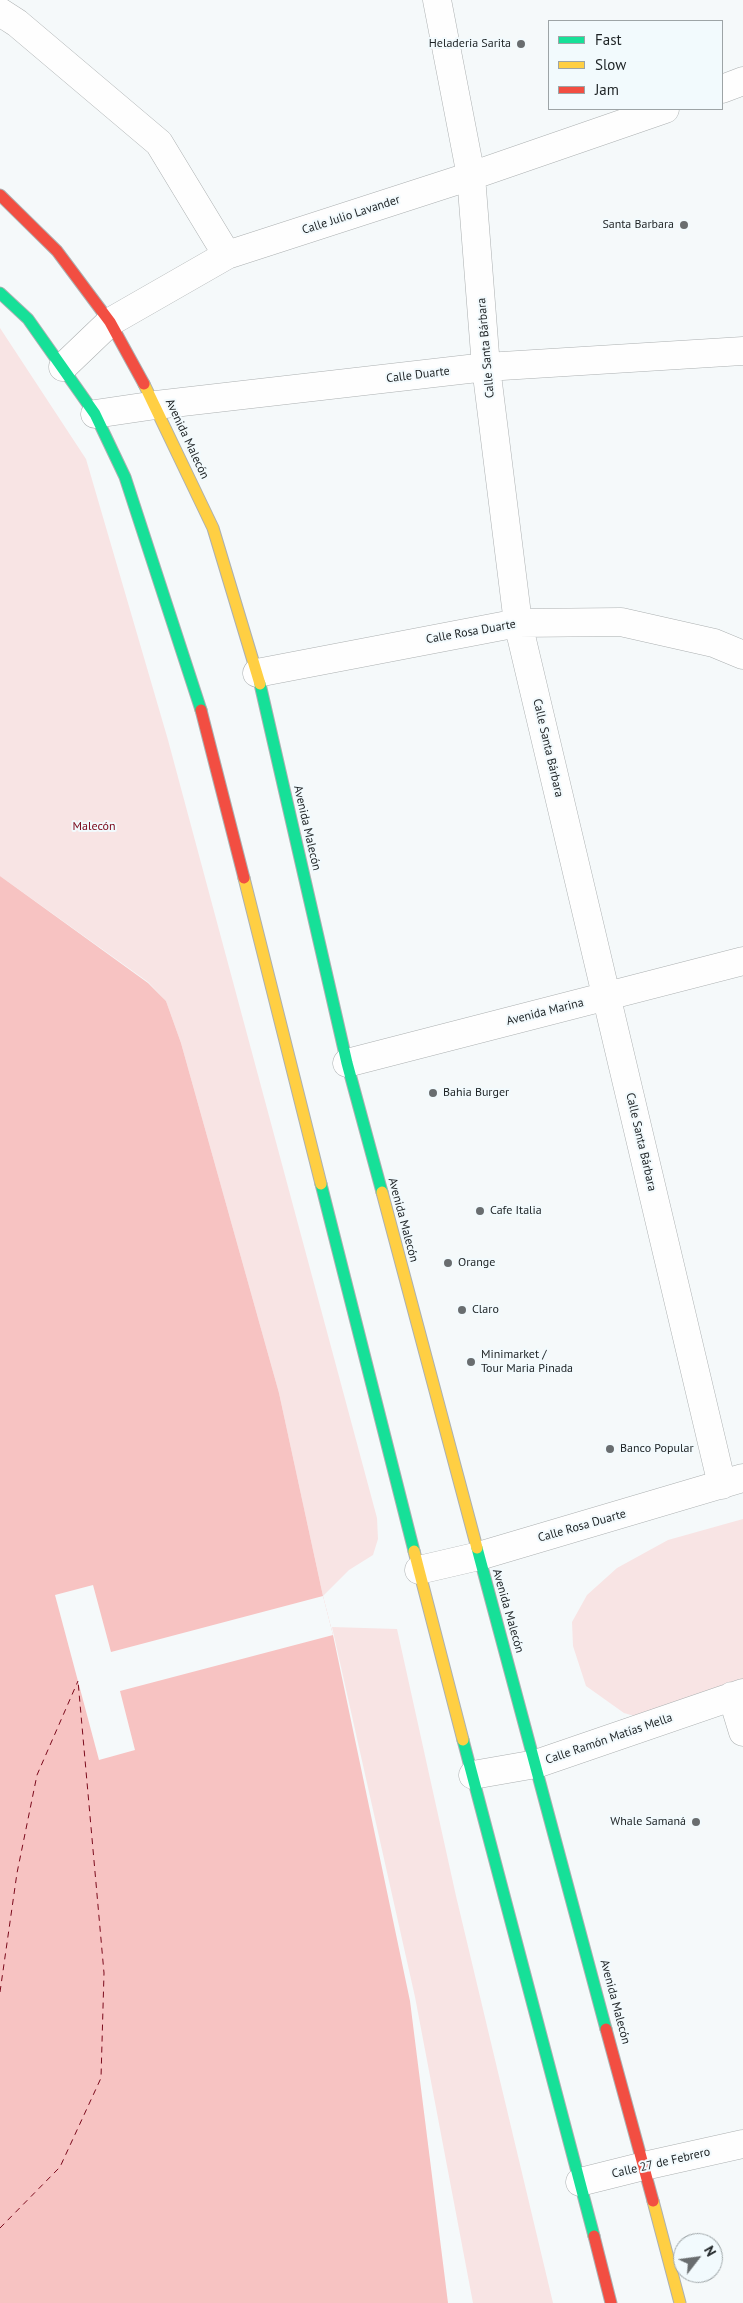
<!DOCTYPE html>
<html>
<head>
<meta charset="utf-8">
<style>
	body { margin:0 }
	#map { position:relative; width:743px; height:2303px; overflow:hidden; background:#f5f9fa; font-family:"PT Sans",sans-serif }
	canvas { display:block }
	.legend { position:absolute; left:548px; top:20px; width:175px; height:90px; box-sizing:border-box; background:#f2fafd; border:1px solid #9da4a6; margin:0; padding:6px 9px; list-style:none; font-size:15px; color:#1d2224 }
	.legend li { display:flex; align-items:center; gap:10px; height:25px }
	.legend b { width:25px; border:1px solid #9da4a6 }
	.north { position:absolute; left:673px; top:2233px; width:50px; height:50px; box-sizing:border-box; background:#f2fafd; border:1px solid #9da4a6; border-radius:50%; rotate:60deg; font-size:14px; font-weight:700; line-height:20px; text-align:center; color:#1d2224 }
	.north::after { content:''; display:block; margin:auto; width:18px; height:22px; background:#696d6f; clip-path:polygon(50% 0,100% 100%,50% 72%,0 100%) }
</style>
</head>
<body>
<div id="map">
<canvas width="743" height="2303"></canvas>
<ul class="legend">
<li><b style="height:6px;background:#16e098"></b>Fast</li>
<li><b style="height:6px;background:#ffcf43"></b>Slow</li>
<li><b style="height:6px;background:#f24e42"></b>Jam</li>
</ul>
<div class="north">N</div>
</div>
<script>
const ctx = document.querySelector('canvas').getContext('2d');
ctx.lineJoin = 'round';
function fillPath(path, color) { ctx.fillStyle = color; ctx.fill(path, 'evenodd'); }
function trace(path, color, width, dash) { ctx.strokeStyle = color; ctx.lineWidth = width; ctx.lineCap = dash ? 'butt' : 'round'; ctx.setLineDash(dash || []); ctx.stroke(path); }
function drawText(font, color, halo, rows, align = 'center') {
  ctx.font = font + ' "PT Sans",sans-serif'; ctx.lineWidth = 4; ctx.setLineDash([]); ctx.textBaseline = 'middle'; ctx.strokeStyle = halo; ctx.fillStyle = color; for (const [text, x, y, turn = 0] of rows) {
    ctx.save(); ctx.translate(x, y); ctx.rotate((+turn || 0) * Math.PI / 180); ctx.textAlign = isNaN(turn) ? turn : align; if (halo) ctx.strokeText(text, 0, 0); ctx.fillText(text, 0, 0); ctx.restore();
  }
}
const green = new Path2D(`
	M0 328 86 459 168 740 377 1518 378 1539 373 1555 349 1570 323 1596 279 1393 181 1043 166 1001 148 982 0 876Z
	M743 1519V1699L661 1724 624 1713 586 1686 573 1646 572 1622 587 1595 617 1568 668 1540Z
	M332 1627 397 1629 456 1896 553 2303H473L415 1997Z`);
const water = new Path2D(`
	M0 876 148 983 166 1001 181 1043 279 1393 323 1596 333 1635 410 2001 448 2303H0Z`);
const pier = new Path2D(`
	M93 1585 111 1652 323 1596 333 1635 120 1691 135 1750 99 1760 55 1595Z`);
const ferry = new Path2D(`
	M0 1992 17 1873 37 1775 78 1681
	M0 2228 60 2167 101 2078 104 1973 78 1681`);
const street = new Path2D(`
	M437 0 471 176 486 367 518 623 722 1485
	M0 12 17 23 159 143 227 255
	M722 89 743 81
	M63 367 110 322 227 255 471 176 665 109
	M95 414 156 405 486 367 743 351
	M257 673 518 623 621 622 714 643 743 655
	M347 1063 743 961
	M419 1570 479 1556 743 1478
	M732 1696 743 1732
	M473 1775 536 1764 743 1693
	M580 2182 644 2166 743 2144`);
const fast = new Path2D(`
	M0 293 28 319 95 414 125 477 201 710
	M260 684 347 1063 382 1192
	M321 1184 414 1551
	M477 1548 606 2029
	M463 1740 594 2236`);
const slow = new Path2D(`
	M144 384 213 528 260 684
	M244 878 321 1184
	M382 1192 477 1548
	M414 1551 463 1740
	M653 2201 680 2303`);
const jam = new Path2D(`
	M0 195 57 251 110 322 144 384
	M201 710 244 878
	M606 2029 653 2201
	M594 2236 611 2303`);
const markers = [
	[521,44,5,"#696d6f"],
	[684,225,5,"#696d6f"],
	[433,1093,5,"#696d6f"],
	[480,1211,5,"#696d6f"],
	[448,1263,5,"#696d6f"],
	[462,1310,5,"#696d6f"],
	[471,1362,5,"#696d6f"],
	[610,1449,5,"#696d6f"],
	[696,1822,5,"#696d6f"]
];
const poiNames = [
	["Heladeria Sarita",511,44,"right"],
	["Santa Barbara",674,225,"right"],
	["Bahia Burger",443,1093],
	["Cafe Italia",490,1211],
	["Orange",458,1263],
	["Claro",472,1310],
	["Minimarket /",481,1355],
	["Tour Maria Pinada",481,1369],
	["Banco Popular",620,1449],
	["Whale Samaná",686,1822,"right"]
];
const streetNames = [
	["Calle Julio Lavander",351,215,-18],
	["Calle Santa Bárbara",486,348,-95],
	["Calle Duarte",418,375,-7],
	["Avenida Malecón",187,439,65],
	["Calle Rosa Duarte",471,632,-10],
	["Calle Santa Bárbara",548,748,77],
	["Avenida Malecón",307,828,77],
	["Avenida Marina",545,1012,-14],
	["Calle Santa Bárbara",641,1142,77],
	["Avenida Malecón",403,1220,75],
	["Calle Rosa Duarte",582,1526,-16],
	["Avenida Malecón",508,1611,74],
	["Calle Ramón Matías Mella",609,1739,-19],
	["Avenida Malecón",615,2002,75],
	["Calle 27 de Febrero",661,2163,-13]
];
const parkNames = [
	["Malecón",94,827]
];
fillPath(green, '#f8e4e4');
fillPath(water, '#f7c3c2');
fillPath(pier, '#f5f9fa');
trace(ferry, '#7b0a1c', 1, [6, 5]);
trace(street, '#acb0b1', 29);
trace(fast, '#acb0b1', 13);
trace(slow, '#acb0b1', 13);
trace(jam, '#acb0b1', 13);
trace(street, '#fefefe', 28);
trace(fast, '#16e098', 11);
trace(slow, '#ffcf43', 11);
trace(jam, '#f24e42', 11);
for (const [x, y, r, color] of markers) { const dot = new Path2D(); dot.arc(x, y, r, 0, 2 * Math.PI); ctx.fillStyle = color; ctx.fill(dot); trace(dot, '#f2fafd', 2); }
drawText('12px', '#1d2224', '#f2fafd', poiNames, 'left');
drawText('12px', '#1d2224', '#f2fafd', streetNames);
drawText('12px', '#7a081b', '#f2fafd', parkNames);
</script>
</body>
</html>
